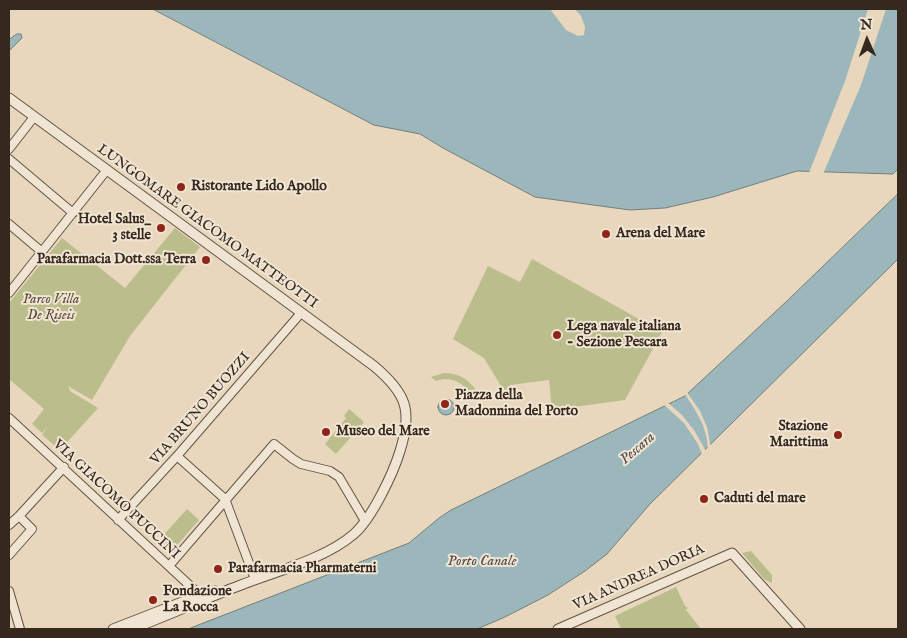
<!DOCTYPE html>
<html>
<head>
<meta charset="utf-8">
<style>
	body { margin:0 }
	#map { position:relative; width:907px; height:638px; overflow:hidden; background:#e8d7bc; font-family:"IM FELL English",serif }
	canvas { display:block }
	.frame { position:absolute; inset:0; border:10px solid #35281d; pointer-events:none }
	.north { position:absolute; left:842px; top:15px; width:50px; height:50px; -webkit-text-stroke:4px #f0e5d3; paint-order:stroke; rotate:358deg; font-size:14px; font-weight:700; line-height:20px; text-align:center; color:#35281d }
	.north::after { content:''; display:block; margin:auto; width:18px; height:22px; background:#35281d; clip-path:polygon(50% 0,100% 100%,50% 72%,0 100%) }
</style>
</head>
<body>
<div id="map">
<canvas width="907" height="638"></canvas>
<div class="frame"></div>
<div class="north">N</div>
</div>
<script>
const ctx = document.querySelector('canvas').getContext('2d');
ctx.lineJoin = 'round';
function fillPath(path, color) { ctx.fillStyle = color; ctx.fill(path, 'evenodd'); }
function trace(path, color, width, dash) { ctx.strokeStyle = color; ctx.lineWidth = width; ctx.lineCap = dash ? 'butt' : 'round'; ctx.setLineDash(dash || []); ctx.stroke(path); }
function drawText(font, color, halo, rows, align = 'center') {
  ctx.font = font + ' "IM FELL English",serif'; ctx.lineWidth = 4; ctx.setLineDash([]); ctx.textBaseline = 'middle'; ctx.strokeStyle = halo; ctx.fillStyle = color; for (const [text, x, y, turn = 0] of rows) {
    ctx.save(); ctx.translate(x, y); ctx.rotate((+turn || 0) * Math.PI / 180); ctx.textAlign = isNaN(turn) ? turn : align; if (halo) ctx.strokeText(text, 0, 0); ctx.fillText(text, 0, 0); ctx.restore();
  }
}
const green = new Path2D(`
	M175 228 200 247 130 336 92 400 68 386 70 391 98 408 60 450 42 435 48 426 42 433 32 424 44 409 9 379V303L62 238 125 288Z
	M532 259 662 332 625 400 552 410 549 380 510 385 508 391H506L501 386 484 358 453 339 488 266 520 282Z
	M444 373C459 373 470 380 477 392L471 394C463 382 450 376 436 381L431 377Z
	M349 409 364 422 336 454 325 444 346 418 344 416Z
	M187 509 199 520 172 551 159 540Z
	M751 551 772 575V583L764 579 742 553Z
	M676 587 685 606 688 608 686 610 701 629H621L615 616Z`);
const water = new Path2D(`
	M153 9H898V169L893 174 797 171 713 197 665 208 630 210 535 197 443 148 420 134 374 125Z
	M17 34H21L22 38 9 51V40Z
	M898 194V259L650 504 607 554 585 571 548 595 505 617 477 629H188L409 543 439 518 451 510 685 396 788 300Z
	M438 407a8 8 0 1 1 16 0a8 8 0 1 1-16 0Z`);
const pier = new Path2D(`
	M550 9H575L581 16 585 27 584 35 578 36 566 30Z
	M868 9H886L861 85 823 174 809 173 845 81Z
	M686 391 700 411 707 427 711 449 708 452 707 439 703 425 694 408 684 393Z
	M667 402 681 414 694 430 707 453 703 457 698 444 684 423 662 403Z`);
const minor = new Path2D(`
	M9 149 34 117
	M9 159 73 213
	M9 224 42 252
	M9 293 106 171
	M9 418 200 595 202 600
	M177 456 225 499 255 579
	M118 520 177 456 301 313
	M9 525 19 516 64 467
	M9 555 32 529 19 516
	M169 566 274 444 293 459 301 464 330 471 339 477 365 521
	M9 591 20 629`);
const tertiary = new Path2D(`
	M9 98 374 366C406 393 413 410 400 451 393 474 372 518 354 534 325 559 277 571 241 585 204 599 169 615 132 629
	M113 629 200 595 215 591
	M558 629 732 553 800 629`);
const markers = [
	[181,187,5,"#8f2418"],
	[161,228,5,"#8f2418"],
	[606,234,5,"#8f2418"],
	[206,260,5,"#8f2418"],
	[557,335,5,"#8f2418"],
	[445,404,5,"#8f2418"],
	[326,432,5,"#8f2418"],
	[838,435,5,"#8f2418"],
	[704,499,5,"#8f2418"],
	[218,569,5,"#8f2418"],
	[153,600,5,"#8f2418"]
];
const poiNames = [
	["Ristorante Lido Apollo",191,187],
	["Hotel Salus_",151,220,"right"],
	["3 stelle",151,236,"right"],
	["Arena del Mare",616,234],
	["Parafarmacia Dott.ssa Terra",196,260,"right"],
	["Lega navale italiana",567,327],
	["- Sezione Pescara",567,343],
	["Piazza della",455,396],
	["Madonnina del Porto",455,412],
	["Stazione",828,427,"right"],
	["Marittima",828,443,"right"],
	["Museo del Mare",336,432],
	["Caduti del mare",714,499],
	["Parafarmacia Pharmaterni",228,569],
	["Fondazione",163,592],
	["La Rocca",163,608]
];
const streetNames = [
	["LUNGOMARE GIACOMO MATTEOTTI",207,227,36],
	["VIA BRUNO BUOZZI",201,409,-49],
	["VIA GIACOMO PUCCINI",116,500,43],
	["VIA ANDREA DORIA",639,578,-24]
];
const parkNames = [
	["Parco Villa",51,300],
	["De Riseis",51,316]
];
const waterNames = [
	["Pescara",638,449,-41],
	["Porto Canale",482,562]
];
fillPath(green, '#bbbd8d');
fillPath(water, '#9cb7bc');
trace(water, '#737e7c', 1);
fillPath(pier, '#e8d7bc');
trace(minor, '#625445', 10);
trace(tertiary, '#625445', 11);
trace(minor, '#f0e5d3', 8);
trace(tertiary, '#f0e5d3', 9);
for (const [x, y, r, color] of markers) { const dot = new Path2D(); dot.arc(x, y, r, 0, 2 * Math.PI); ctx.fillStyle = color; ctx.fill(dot); trace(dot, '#f0e5d3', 2); }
drawText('bold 14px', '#35281d', '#f0e5d3', poiNames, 'left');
drawText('14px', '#35281d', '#f0e5d3', streetNames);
drawText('italic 14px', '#564d39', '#f0e5d3', parkNames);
drawText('italic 15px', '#4f4c45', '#f0e5d3', waterNames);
</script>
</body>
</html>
